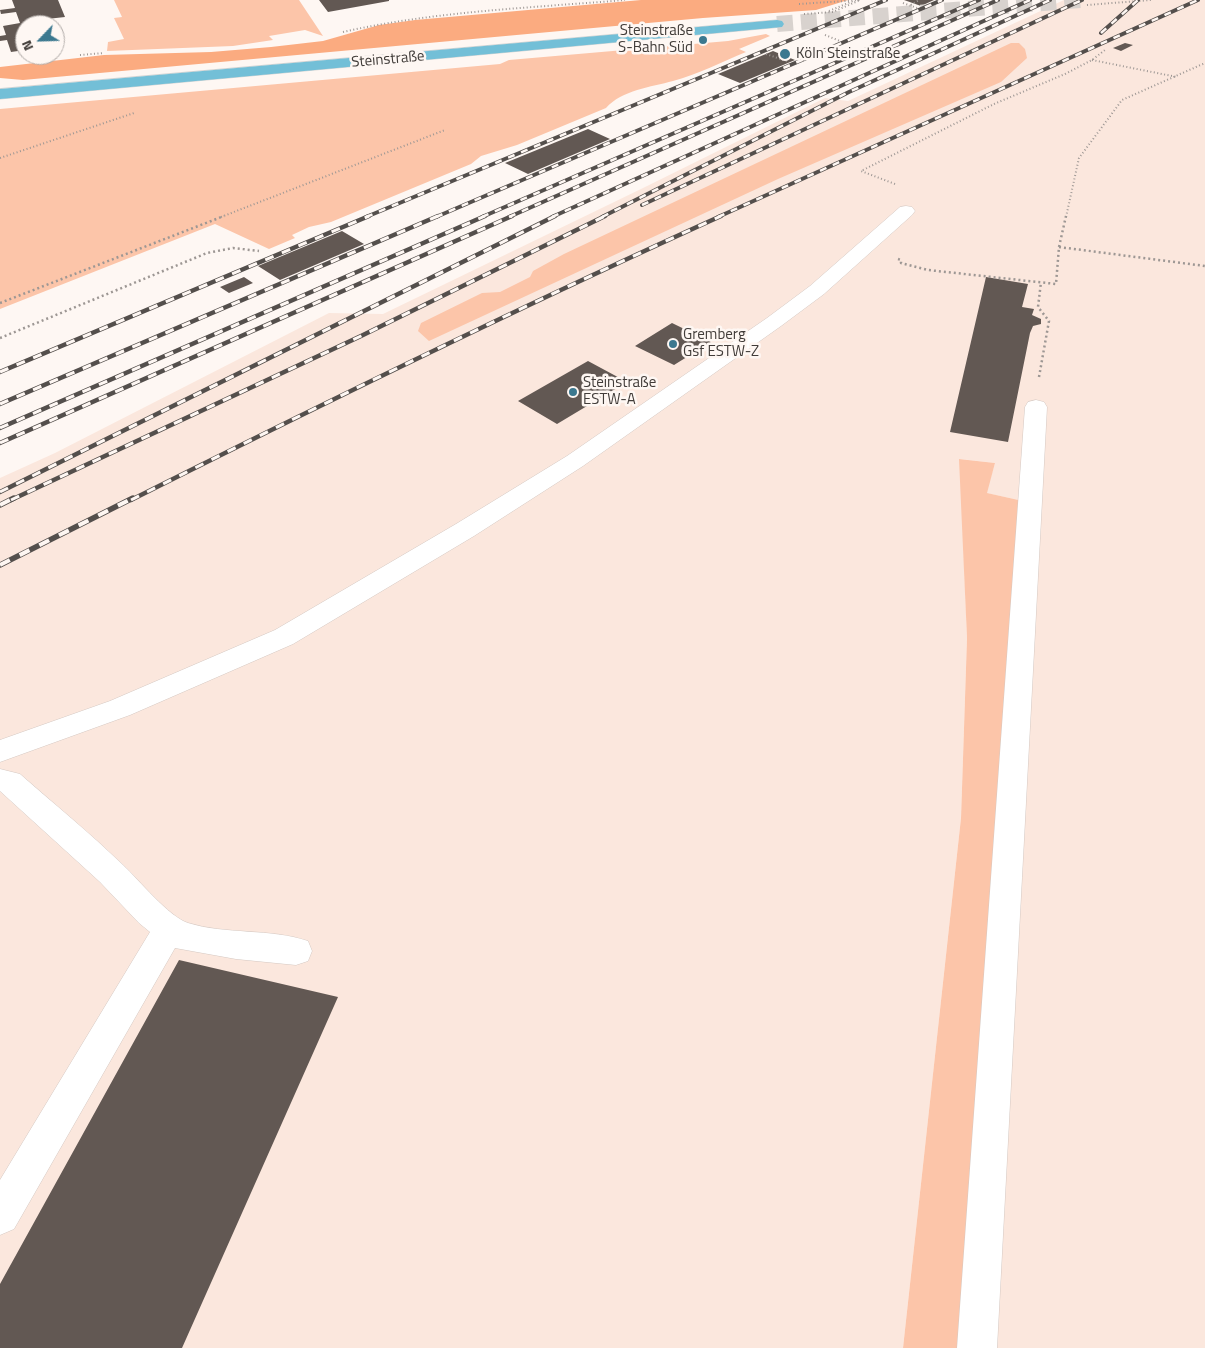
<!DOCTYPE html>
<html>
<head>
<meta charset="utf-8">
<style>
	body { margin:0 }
	#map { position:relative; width:1205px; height:1348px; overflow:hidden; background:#fef7f3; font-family:"Titillium Web",sans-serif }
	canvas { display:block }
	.north { position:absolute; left:15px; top:15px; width:50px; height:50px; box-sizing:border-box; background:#fef7f3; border:1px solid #b2aca9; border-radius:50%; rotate:246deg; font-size:14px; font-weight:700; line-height:20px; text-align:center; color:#413c39 }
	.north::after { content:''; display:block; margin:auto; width:18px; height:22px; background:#3b788f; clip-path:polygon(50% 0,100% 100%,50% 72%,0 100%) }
</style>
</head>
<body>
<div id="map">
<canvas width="1205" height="1348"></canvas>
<div class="north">N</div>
</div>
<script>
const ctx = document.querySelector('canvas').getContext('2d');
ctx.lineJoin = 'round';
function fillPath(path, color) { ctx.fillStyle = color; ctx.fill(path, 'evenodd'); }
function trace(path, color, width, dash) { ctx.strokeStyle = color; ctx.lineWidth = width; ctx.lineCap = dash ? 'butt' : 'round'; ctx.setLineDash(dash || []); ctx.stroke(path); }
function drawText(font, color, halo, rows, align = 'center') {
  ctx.font = font + ' "Titillium Web",sans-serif'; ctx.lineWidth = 5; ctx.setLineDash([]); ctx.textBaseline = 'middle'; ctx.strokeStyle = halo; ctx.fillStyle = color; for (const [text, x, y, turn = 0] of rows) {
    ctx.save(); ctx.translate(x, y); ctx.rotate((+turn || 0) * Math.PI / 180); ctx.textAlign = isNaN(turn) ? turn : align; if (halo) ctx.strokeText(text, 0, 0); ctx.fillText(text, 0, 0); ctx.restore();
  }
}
const built = new Path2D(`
	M1064 0H1205V1348H962L1023 501 986 493 995 463 960 459 967 638 961 818 903 1348H0V478L55 453 329 313 383 314 641 189 825 98 848 101Z`);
const green = new Path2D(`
	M114 0H299L323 36 305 30 269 36 273 40 233 46 107 51 108 42 124 39 114 18 122 17Z
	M766 34 770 36 739 49 746 52C722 62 698 74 673 81 651 87 622 90 606 108L517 145 481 156 471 164 331 222 309 227 292 235 295 238 269 249 215 224 0 309V109L500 64 509 60 728 41Z
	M1011 43H1019L1025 49 1027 58 1001 82 778 179 429 341 418 331 421 323 482 293 500 292 530 277 533 271 564 254Z
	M959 459 995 463 987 493 1023 501 962 1348H903L961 818 967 638Z`);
const forest = new Path2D(`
	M641 0H848L816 10 703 18 23 80 0 78V67L104 55 211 52 271 47 323 41 379 25 415 20Z`);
const building = new Path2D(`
	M12 0H58L65 17 47 19 50 25H25V50L11 52 7 40 0 41V36L6 35 3 26 20 23 16 12 1 14 0 10 15 8Z
	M319 0H389V1L328 12Z
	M904 0H934L921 6Z
	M1125 43 1133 45 1121 51 1113 48Z
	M773 51 795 60 740 83 718 74Z
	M588 129 610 139 528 174 505 163Z
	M342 231 364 244 280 280 258 266Z
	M244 277 253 283 229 293 220 287Z
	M986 277 1028 284 1022 307 1034 309 1032 315 1041 319V324L1033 326 1030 333 1008 442 950 432Z
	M672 323 711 342 674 365 635 346Z
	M588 361 627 382 557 424 518 401Z
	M179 960 338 997 182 1348H0V1284Z`);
const majorTunnel = new Path2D(`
	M777 24 1081 0`);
const pathFar1 = new Path2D(`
	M903 3 917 8
	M799 4 860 0
	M911 5 919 0
	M1087 5 1151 0
	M829 11 853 1
	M804 14 833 12 860 0
	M343 32C436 11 530 8 625 0
	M825 35 840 41
	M766 54 789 62
	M80 55 104 53
	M1092 60 1177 77
	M1065 74 1092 60 1105 50
	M0 158 134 113
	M895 184 861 171 994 104
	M221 217 445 130
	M1066 217 1079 158 1122 100 1205 63`);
const path = new Path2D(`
	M1059 247 1205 266
	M898 259 901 260V263L928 270 1056 284 1059 247 1066 216
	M0 303 224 216
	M0 338 207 253 233 248 259 251
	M1039 377 1049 321 1038 307 1041 282`);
const minor = new Path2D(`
	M906 206 912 207 915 211 912 215 824 294 781 326 583 466 474 536 293 644 130 715 0 762V740L110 701 275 630 456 524 567 456 767 318 810 286 900 207Z
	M1036 400 1044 402 1047 407 997 1348H957L1025 407 1028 402Z
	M0 769 20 774C54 804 90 833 123 865 138 879 169 917 188 923 226 935 270 928 308 941L312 951 308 961 296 965 236 959 175 948 14 1229 0 1235V1180L150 932 139 923 100 882 0 791Z`);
const major = new Path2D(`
	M777 20 782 21 784 24 782 27 0 99V89Z`);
const railFar2 = new Path2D(`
	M1101 33 1138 0
	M642 205 1082 0
	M366 217 886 0
	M436 217 942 0
	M482 217 979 0
	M509 217 998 0
	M552 217 1030 0
	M602 217 849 92 1050 0
	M718 217 1198 0`);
const railFar1 = new Path2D(`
	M0 372 369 216
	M0 404 438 216
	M0 428 485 216
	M0 443 512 216
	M0 492 555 216
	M11 500 361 336 605 216
	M131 500C326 402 522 306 721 216`);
const rail = new Path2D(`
	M0 505 14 498
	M0 565 133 498`);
const pathBridge = new Path2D(`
	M994 104 1065 74`);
const markers = [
	[703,40,5,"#3b788f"],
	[785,54,6,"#3b788f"],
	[673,344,5,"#3b788f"],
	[573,392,5,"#3b788f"]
];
const farPoinames = [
	["Steinstraße",693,31,"right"],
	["S-Bahn Süd",693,48,"right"],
	["Köln Steinstraße",796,54],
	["Gremberg",683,335],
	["Gsf ESTW-Z",683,352],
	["Steinstraße",583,383],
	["ESTW-A",583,400]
];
const farStreetnames = [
	["Steinstraße",388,60,-5]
];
fillPath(built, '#fbe7dd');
fillPath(green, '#fcc5a9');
fillPath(forest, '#fbab80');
fillPath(building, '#625853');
trace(majorTunnel, '#d8d2ce', 16, [16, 8]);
trace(minor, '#d5c9c3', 1);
trace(major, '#d5d4d3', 1);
trace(pathFar1, '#9d9794', 2, [1, 2.5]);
trace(path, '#9d9794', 2.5, [2, 3]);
fillPath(minor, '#fff');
fillPath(major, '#73bfd7');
trace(railFar2, '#544f4c', 4);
trace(railFar1, '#544f4c', 4.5);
trace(rail, '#544f4c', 5.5);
trace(railFar2, '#fef7f3', 2.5, [7]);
trace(railFar1, '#fef7f3', 3, [9]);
trace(rail, '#fef7f3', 4, [11]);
trace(pathBridge, '#9d9794', 2, [1, 2.5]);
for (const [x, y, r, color] of markers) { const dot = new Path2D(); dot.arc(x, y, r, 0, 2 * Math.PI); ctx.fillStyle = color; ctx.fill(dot); trace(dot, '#fef7f3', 2); }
drawText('15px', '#413c39', '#fef7f3', farPoinames, 'left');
drawText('15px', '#413c39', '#fef7f3', farStreetnames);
</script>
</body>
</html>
